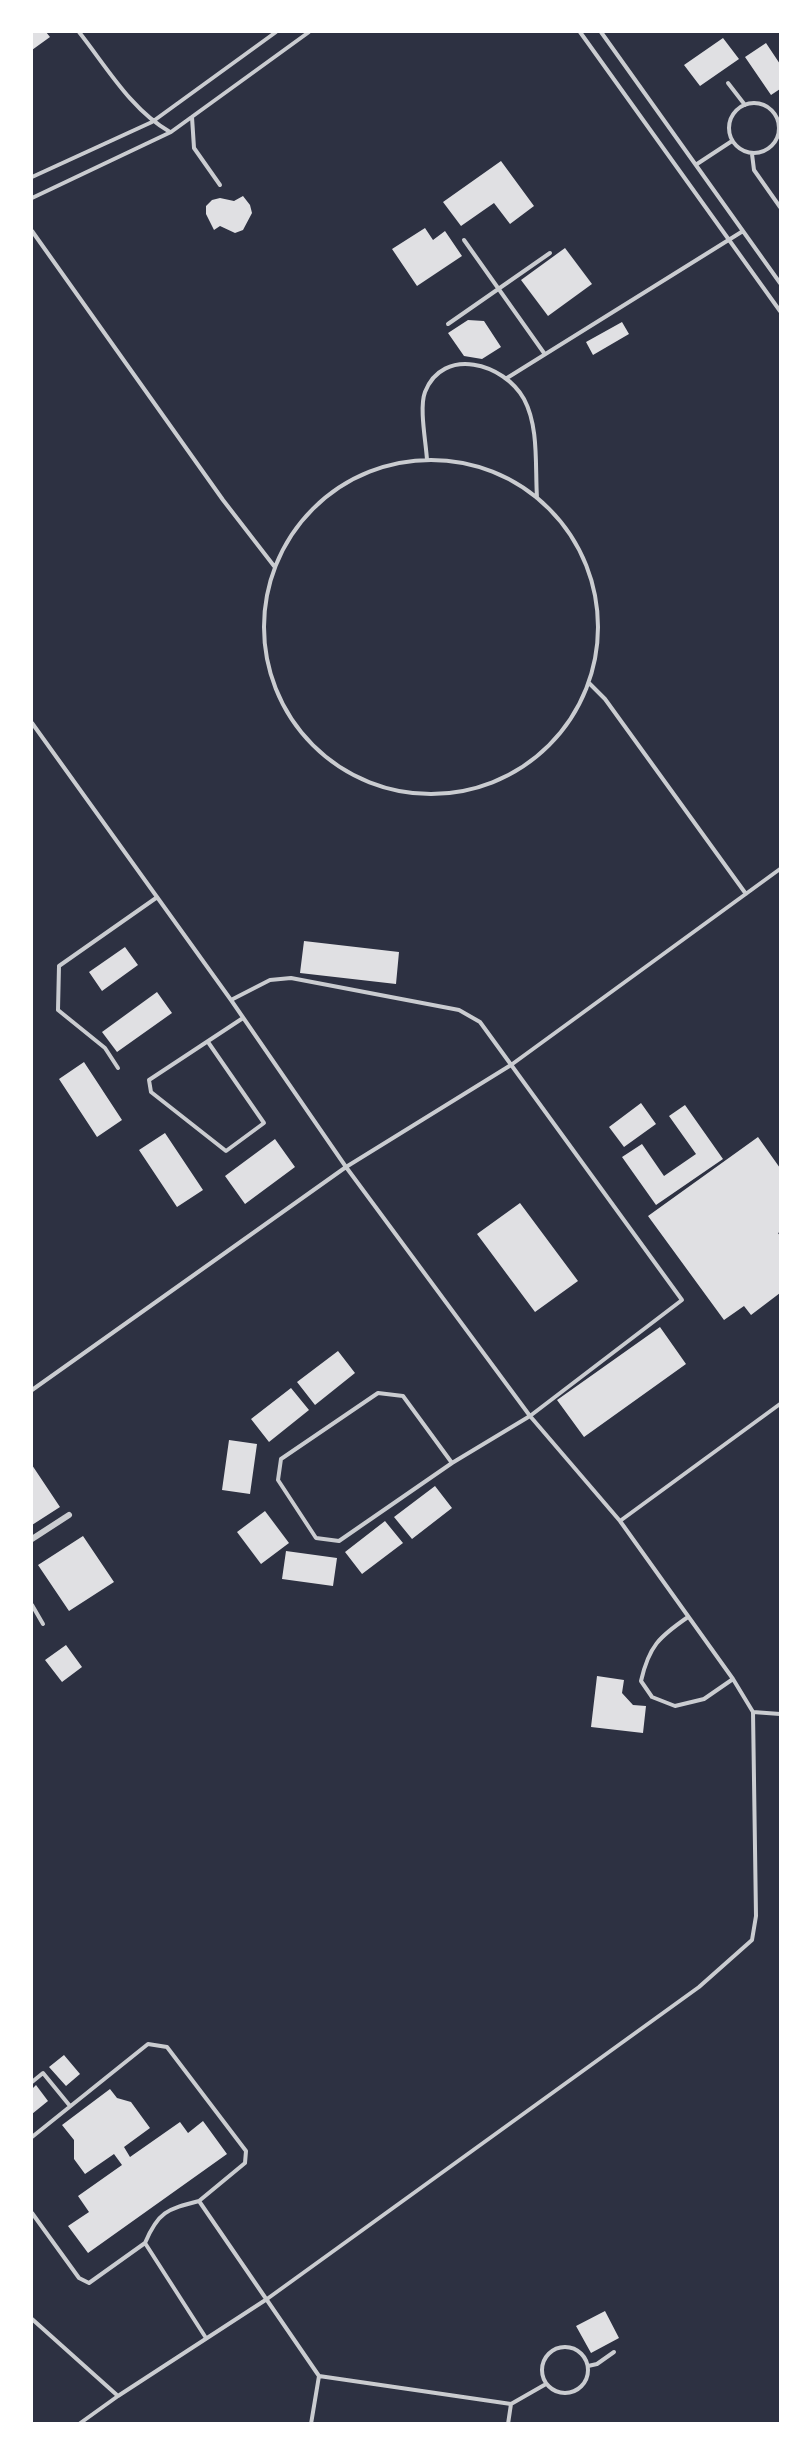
<!DOCTYPE html>
<html>
<head>
<meta charset="utf-8">
<style>
	body { margin:0 }
	#map { position:relative; width:812px; height:2455px; overflow:hidden; background:#2d3142; font-family:Lato,sans-serif }
	canvas { display:block }
	.frame { position:absolute; inset:0; border:33px solid #fff; pointer-events:none }
</style>
</head>
<body>
<div id="map">
<canvas width="812" height="2455"></canvas>
<div class="frame"></div>
</div>
<script>
const ctx = document.querySelector('canvas').getContext('2d');
ctx.lineJoin = 'round';
function fillPath(path, color) { ctx.fillStyle = color; ctx.fill(path, 'evenodd'); }
function trace(path, color, width, dash) { ctx.strokeStyle = color; ctx.lineWidth = width; ctx.lineCap = dash ? 'butt' : 'round'; ctx.setLineDash(dash || []); ctx.stroke(path); }
const building = new Path2D(`
	M32 32H46L50 37 32 50Z
	M723 38 739 59 700 86 684 65Z
	M766 43 780 64V89L771 95 745 57Z
	M501 161 534 206 510 224 494 203 461 226 443 202Z
	M243 196 250 205 252 213 243 230 235 233 220 226 214 230 206 214V206L212 200 220 198 234 201Z
	M425 228 433 240 445 231 462 256 417 286 392 249Z
	M565 248 592 284 548 316 521 280Z
	M468 320 484 321 501 347 482 359 464 356 448 333Z
	M622 322 629 334 593 355 586 342Z
	M304 941 399 952 396 984 300 973Z
	M125 947 138 965 102 991 89 972Z
	M157 992 172 1013 117 1052 102 1032Z
	M84 1062 122 1120 97 1137 59 1079Z
	M641 1103 656 1124 624 1147 609 1127Z
	M685 1105 723 1159 656 1205 622 1157 642 1144 664 1176 696 1154 669 1116Z
	M165 1133 203 1190 177 1207 139 1150Z
	M758 1137 780 1168V1232L778 1233 780 1236V1293L751 1315 744 1306 724 1320 648 1216Z
	M275 1139 295 1167 245 1204 225 1176Z
	M520 1203 578 1281 535 1312 477 1234Z
	M660 1327 686 1364 584 1437 557 1400Z
	M338 1351 355 1373 315 1405 297 1382Z
	M291 1388 309 1410 269 1442 251 1419Z
	M229 1440 257 1444 250 1494 222 1490Z
	M32 1465 60 1507 32 1525Z
	M435 1486 452 1508 412 1539 394 1517Z
	M265 1511 289 1543 261 1564 237 1532Z
	M385 1521 403 1543 362 1574 345 1552Z
	M83 1536 114 1582 69 1611 38 1565Z
	M286 1551 337 1558 333 1586 282 1579Z
	M66 1645 82 1667 62 1682 45 1660Z
	M597 1676 624 1680 622 1693 633 1705 646 1706 643 1733 591 1727Z
	M64 2055 80 2074 66 2086 49 2067Z
	M36 2085 48 2101 32 2114V2089Z
	M110 2089 117 2098 131 2102 150 2128 124 2147 130 2157 180 2122 188 2133 203 2121 227 2154 88 2253 68 2226 89 2212 78 2196 122 2165 114 2154 85 2174 74 2159V2140L62 2125Z
	M605 2311 619 2338 591 2353 576 2326Z`);
const service = new Path2D(`
	M79 32C106 66 131 110 170 132
	M580 32 780 311
	M601 32 780 283
	M728 83 745 105
	M729 128a25 25 0 1 1 50 0a25 25 0 1 1-50 0Z
	M192 117 194 148 220 185
	M752 154 754 170 780 207
	M697 164 732 141
	M32 177 152 122 276 32
	M32 198 171 132 309 32
	M32 231 223 500 274 566
	M464 240 544 353
	M448 324 550 253
	M507 378 743 231
	M264 627a167 167 0 1 1 334 0a167 167 0 1 1-334 0Z
	M427 460C426 442 419 408 425 392 443 346 504 363 524 399 539 427 535 466 537 498
	M589 683 605 699 746 894
	M32 723 231 1000 346 1167 530 1416 620 1521 733 1679 753 1712 756 1916 752 1940 699 1987 267 2299 118 2396 79 2424
	M231 1000 270 980 291 978 459 1010 480 1022 682 1300 530 1416 452 1463 339 1541 316 1538 278 1480 281 1459 378 1393 403 1396 452 1463
	M208 1042 264 1123 226 1151 151 1092 149 1080 243 1018
	M118 1068 105 1048 58 1010 59 966 156 898
	M32 1390 346 1167 511 1065 780 869
	M620 1521 780 1404
	M32 1605 43 1624
	M688 1617C659 1637 649 1646 641 1681L652 1697 675 1706 704 1699 733 1679
	M753 1712 780 1714
	M32 2082 43 2073 70 2106
	M32 2137 148 2044 167 2047 246 2151 245 2163 199 2201
	M32 2213 79 2278 89 2283 145 2243
	M32 2319 118 2396
	M206 2338 145 2243C158 2212 167 2209 199 2201L319 2376 511 2404 546 2384
	M542 2370a23 23 0 1 1 46 0a23 23 0 1 1-46 0Z
	M588 2366 597 2364 614 2352
	M311 2424 319 2376
	M508 2424 511 2404`);
const minor = new Path2D(`
	M32 1539 69 1515`);
fillPath(building, '#e0e0e3');
trace(service, '#caccd0', 4);
trace(minor, '#caccd0', 6);
</script>
</body>
</html>
